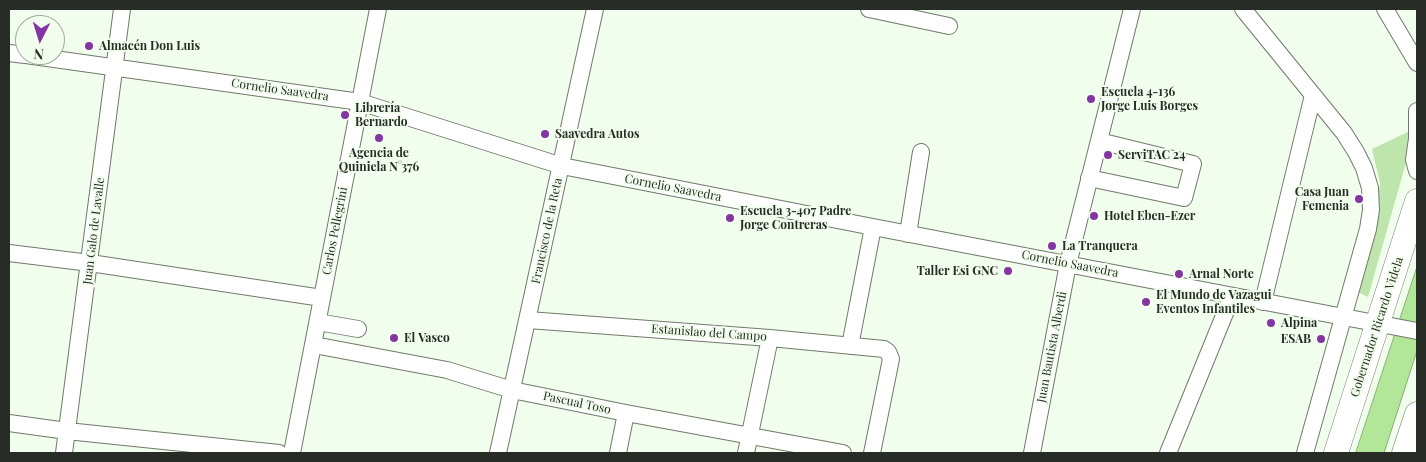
<!DOCTYPE html>
<html>
<head>
<meta charset="utf-8">
<style>
	body { margin:0 }
	#map { position:relative; width:1426px; height:462px; overflow:hidden; background:#f2feed; font-family:"Playfair Display",serif }
	canvas { display:block }
	.frame { position:absolute; inset:0; border:10px solid #282c26; pointer-events:none }
	.north { position:absolute; left:15px; top:15px; width:50px; height:50px; box-sizing:border-box; background:#f2feed; border:1px solid #a1aa9d; border-radius:50%; rotate:185deg; font-size:14px; font-weight:700; line-height:20px; text-align:center; color:#282c26 }
	.north::after { content:''; display:block; margin:auto; width:18px; height:22px; background:#8534a3; clip-path:polygon(50% 0,100% 100%,50% 72%,0 100%) }
</style>
</head>
<body>
<div id="map">
<canvas width="1426" height="462"></canvas>
<div class="frame"></div>
<div class="north">N</div>
</div>
<script>
const ctx = document.querySelector('canvas').getContext('2d');
ctx.lineJoin = 'round';
function fillPath(path, color) { ctx.fillStyle = color; ctx.fill(path, 'evenodd'); }
function trace(path, color, width, dash) { ctx.strokeStyle = color; ctx.lineWidth = width; ctx.lineCap = dash ? 'butt' : 'round'; ctx.setLineDash(dash || []); ctx.stroke(path); }
function drawText(font, color, halo, rows, align = 'center') {
  ctx.font = font + ' "Playfair Display",serif'; ctx.lineWidth = 4; ctx.setLineDash([]); ctx.textBaseline = 'middle'; ctx.strokeStyle = halo; ctx.fillStyle = color; for (const [text, x, y, turn = 0] of rows) {
    ctx.save(); ctx.translate(x, y); ctx.rotate((+turn || 0) * Math.PI / 180); ctx.textAlign = isNaN(turn) ? turn : align; if (halo) ctx.strokeText(text, 0, 0); ctx.fillText(text, 0, 0); ctx.restore();
  }
}
const green = new Path2D(`
	M1412 130 1413 138 1368 297 1358 292 1376 217 1380 183 1372 149Z`);
const water = new Path2D(`
	M1417 267V351L1415 357 1384 453H1356Z`);
const minor = new Path2D(`
	M869 9 949 26
	M1243 9 1313 95 1344 133 1356 152 1364 168 1370 188 1371 210 1368 229 1305 453
	M1385 9 1417 63
	M9 53 25 55
	M26 55 360 102 562 166 873 227 1417 331
	M1417 111V139L1414 160 1417 171
	M1089 178 1184 198 1193 164 1099 141
	M908 234 921 152
	M9 253 90 263 322 298
	M1263 302 1313 95
	M528 320 770 338 884 349 888 352 891 359 872 453
	M318 322 358 329
	M314 345 447 370 512 390 626 413 843 453
	M850 346 873 227
	M9 423 67 431 279 453
	M64 453 122 9
	M292 453 378 9
	M498 453 595 9
	M618 453 626 413
	M746 453 770 338
	M1032 453 1068 264 1132 9
	M1168 453 1232 296`);
const highway = new Path2D(`
	M1336 453 1417 201
	M1404 453 1417 414`);
const markers = [
	[89,46,5,"#8534a3"],
	[1091,99,5,"#8534a3"],
	[345,115,5,"#8534a3"],
	[545,134,5,"#8534a3"],
	[379,138,5,"#8534a3"],
	[1108,155,5,"#8534a3"],
	[1359,199,5,"#8534a3"],
	[1094,216,5,"#8534a3"],
	[730,218,5,"#8534a3"],
	[1052,246,5,"#8534a3"],
	[1008,271,5,"#8534a3"],
	[1179,274,5,"#8534a3"],
	[1146,302,5,"#8534a3"],
	[1271,323,5,"#8534a3"],
	[394,338,5,"#8534a3"],
	[1321,339,5,"#8534a3"]
];
const poiNames = [
	["Almacén Don Luis",99,46],
	["Escuela 4-136",1101,92],
	["Jorge Luis Borges",1101,106],
	["Librería",355,108],
	["Bernardo",355,122],
	["Saavedra Autos",555,134],
	["Agencia de",379,153,"center"],
	["Quiniela N°376",379,167,"center"],
	["ServiTAC 24",1118,155],
	["Casa Juan",1349,192,"right"],
	["Femenia",1349,206,"right"],
	["Escuela 3-407 Padre",740,211],
	["Jorge Contreras",740,225],
	["Hotel Eben-Ezer",1104,216],
	["La Tranquera",1062,246],
	["Taller Esi GNC",998,271,"right"],
	["Arnal Norte",1189,274],
	["El Mundo de Vazagui",1156,295],
	["Eventos Infantiles",1156,309],
	["Alpina",1281,323],
	["El Vasco",404,338],
	["ESAB",1311,339,"right"]
];
const streetNames = [
	["Cornelio Saavedra",280,90,8],
	["Cornelio Saavedra",673,188,11],
	["Juan Galo de Lavalle",94,231,-83],
	["Carlos Pellegrini",335,231,-79],
	["Francisco de la Reta",547,231,-78],
	["Cornelio Saavedra",1070,264,11],
	["Gobernador Ricardo Videla",1377,327,-72],
	["Estanislao del Campo",709,333,4],
	["Juan Bautista Alberdi",1052,347,-79],
	["Pascual Toso",577,403,12]
];
fillPath(green, '#bee5ac');
fillPath(water, '#b2e698');
trace(water, '#89ae76', 1);
trace(minor, '#707a6b', 18);
trace(highway, '#707a6b', 25);
trace(minor, '#fff', 16);
trace(highway, '#fff', 24);
for (const [x, y, r, color] of markers) { const dot = new Path2D(); dot.arc(x, y, r, 0, 2 * Math.PI); ctx.fillStyle = color; ctx.fill(dot); trace(dot, '#f2feed', 2); }
drawText('bold 12px', '#282c26', '#f2feed', poiNames, 'left');
drawText('12px', '#282c26', '#f2feed', streetNames);
</script>
</body>
</html>
